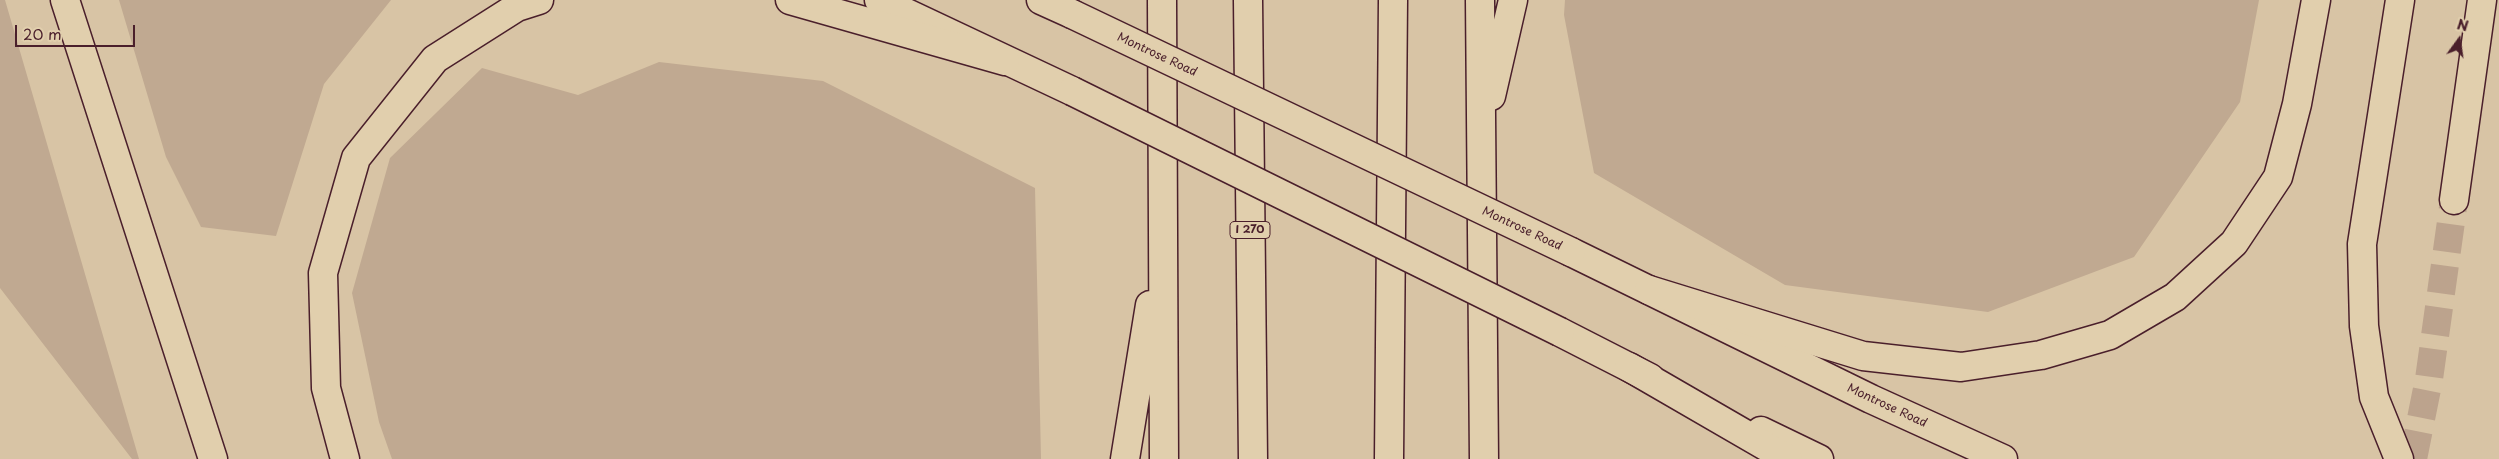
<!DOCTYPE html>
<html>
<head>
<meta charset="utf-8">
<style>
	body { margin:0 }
	#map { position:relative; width:2499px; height:459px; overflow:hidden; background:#d8c4a5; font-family:"Playpen Sans",sans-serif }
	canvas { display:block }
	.north { position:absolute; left:2434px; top:15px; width:50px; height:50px; -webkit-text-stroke:4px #e1cfad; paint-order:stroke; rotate:14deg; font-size:14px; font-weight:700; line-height:20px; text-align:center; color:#4a1f2b }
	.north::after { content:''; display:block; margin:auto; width:18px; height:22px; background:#4a1f2b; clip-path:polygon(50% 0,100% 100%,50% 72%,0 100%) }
	.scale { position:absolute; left:15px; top:25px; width:120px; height:22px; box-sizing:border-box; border:2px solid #4a1f2b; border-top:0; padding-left:6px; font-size:15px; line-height:18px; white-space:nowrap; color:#4a1f2b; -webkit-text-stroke:4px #e1cfad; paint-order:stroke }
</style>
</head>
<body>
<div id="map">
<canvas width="2499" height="459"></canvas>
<div class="north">N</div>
<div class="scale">20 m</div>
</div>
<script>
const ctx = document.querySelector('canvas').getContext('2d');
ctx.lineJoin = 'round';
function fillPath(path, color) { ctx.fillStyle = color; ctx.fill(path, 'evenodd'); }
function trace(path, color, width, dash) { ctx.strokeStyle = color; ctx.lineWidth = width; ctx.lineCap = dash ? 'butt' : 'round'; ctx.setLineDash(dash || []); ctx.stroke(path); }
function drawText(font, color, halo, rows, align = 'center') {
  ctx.font = font + ' "Playpen Sans",sans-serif'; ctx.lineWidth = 5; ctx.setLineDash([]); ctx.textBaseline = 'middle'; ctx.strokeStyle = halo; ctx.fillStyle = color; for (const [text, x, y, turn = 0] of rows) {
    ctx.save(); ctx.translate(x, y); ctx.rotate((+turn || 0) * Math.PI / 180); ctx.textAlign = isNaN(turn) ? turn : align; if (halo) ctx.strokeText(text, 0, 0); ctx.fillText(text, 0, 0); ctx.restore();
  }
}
const green = new Path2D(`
	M0 0H5L139 459H132L0 288Z
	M119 0H391L324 84 276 236 201 227 166 157Z
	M1565 0H2259L2240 102 2134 257 1988 312 1785 285 1594 173 1564 15Z
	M659 62 823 81 1035 188 1041 459H392L379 422 352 293 390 158 482 68 578 95Z`);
const highwayTunnel = new Path2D(`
	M2413 459 2429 379 2454 200`);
const primary = new Path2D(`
	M879 0 1072 91
	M1041 0 1072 14
	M1571 252 1871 399 2003 459
	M1560 332 1650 378
	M1761 431 1819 459`);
const highway = new Path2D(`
	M65 0 213 459
	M790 0 1005 61
	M1162 0 1164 459
	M1248 0 1253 459
	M1480 0 1484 459
	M1491 96 1513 0
	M2454 200 2482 0
	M1649 290 1863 356 1961 367 2041 355 2110 335 2175 297 2234 243 2278 177 2297 104 2316 0
	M1629 367 1788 459
	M345 459 326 388 323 273 356 158 435 59 517 7 539 0
	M1125 459 1150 305
	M1389 459 1393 0
	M2399 459 2374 397 2364 326 2362 244 2400 0`);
const primaryBridge = new Path2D(`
	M1072 14 1571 252
	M1072 91 1560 332`);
const shields = [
	[1250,230,40]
];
const shieldNames = [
	["I 270",1250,230]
];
const streetNames = [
	["Montrose Road",1157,55,25],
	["Montrose Road",1522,229,25],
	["Montrose Road",1887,406,25]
];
fillPath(green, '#c0a991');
trace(highwayTunnel, '#bca38d', 28, [28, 14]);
trace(primary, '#4a1f2b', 31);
trace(highway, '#4a1f2b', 31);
trace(primary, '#e1cfad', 28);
trace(highway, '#e1cfad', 28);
trace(primaryBridge, '#4a1f2b', 31, []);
trace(primaryBridge, '#e1cfad', 28);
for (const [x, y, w] of shields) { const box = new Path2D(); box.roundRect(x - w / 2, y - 8.5, w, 17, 4); ctx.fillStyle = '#e1cfad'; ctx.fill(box); trace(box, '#4a1f2b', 1); }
drawText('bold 11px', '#4a1f2b', null, shieldNames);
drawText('12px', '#4a1f2b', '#e1cfad', streetNames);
</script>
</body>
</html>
